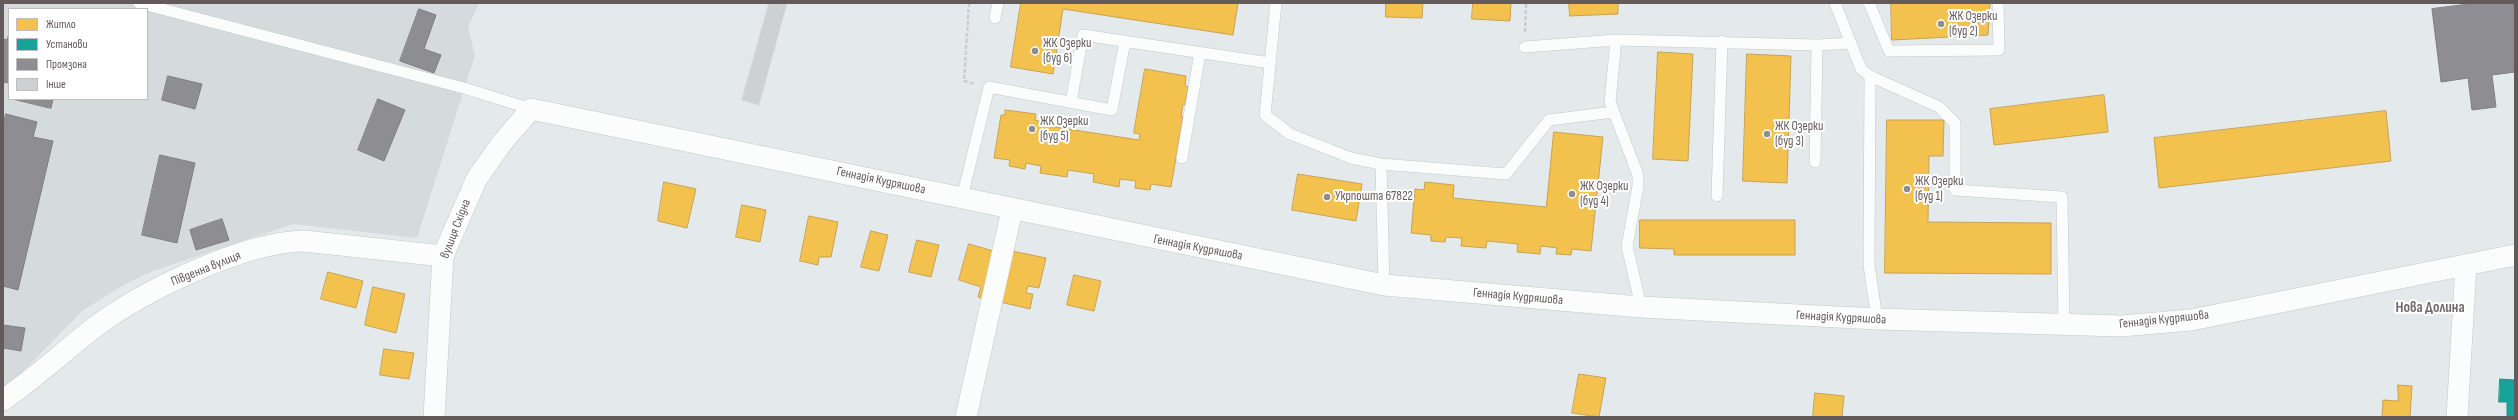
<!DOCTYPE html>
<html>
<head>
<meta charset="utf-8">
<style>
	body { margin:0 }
	#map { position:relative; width:2518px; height:420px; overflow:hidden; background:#e4eaeb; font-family:"Sofia Sans Condensed",sans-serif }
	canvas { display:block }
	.frame { position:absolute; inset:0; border:4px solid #635a5b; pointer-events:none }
	.legend { position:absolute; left:8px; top:8px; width:140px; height:92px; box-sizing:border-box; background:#fff; border:1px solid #c1bdbd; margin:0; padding:5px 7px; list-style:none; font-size:12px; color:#635a5b }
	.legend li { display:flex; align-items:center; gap:8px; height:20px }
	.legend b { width:20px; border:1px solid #c1bdbd }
</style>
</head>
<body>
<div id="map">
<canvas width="2518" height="420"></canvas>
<div class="frame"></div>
<ul class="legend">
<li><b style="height:11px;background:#f2c14e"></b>Житло</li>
<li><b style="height:11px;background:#17a398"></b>Установи</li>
<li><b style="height:11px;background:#8d8d92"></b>Промзона</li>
<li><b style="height:11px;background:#cdd1d1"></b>Інше</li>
</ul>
</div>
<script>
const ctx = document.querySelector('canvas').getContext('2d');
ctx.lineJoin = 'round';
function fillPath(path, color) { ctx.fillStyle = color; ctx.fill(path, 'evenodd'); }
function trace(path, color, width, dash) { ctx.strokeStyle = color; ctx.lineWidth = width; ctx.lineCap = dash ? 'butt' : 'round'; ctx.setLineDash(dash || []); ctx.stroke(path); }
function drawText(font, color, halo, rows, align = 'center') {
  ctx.font = font + ' "Sofia Sans Condensed",sans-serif'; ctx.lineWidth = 4; ctx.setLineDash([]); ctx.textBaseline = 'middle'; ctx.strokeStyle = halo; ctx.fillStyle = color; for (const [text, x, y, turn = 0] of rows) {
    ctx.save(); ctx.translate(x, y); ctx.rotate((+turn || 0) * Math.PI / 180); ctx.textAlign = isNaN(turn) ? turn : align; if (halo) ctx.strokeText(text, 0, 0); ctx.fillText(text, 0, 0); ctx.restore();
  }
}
const industrial = new Path2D(`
	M3 3H479L468 28 475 55 417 238 293 224 150 272 120 287 82 311 9 386 3 387ZM9 9H147V99H9Z`);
const homes = new Path2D(`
	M1021 3H1238L1233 35 1063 9 1053 74 1011 67Z
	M1386 3H1423L1422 18 1386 17Z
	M1473 3H1511L1510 21 1472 19Z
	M1569 3H1618V14L1570 16Z
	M1891 3H1990L1988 35 1892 40Z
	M1658 52 1693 54 1688 161 1653 159Z
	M1747 54 1791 56 1787 183 1743 181Z
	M1145 69 1186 76 1185 86 1188 87 1185 105 1183 104 1181 117H1183L1171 187 1151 184 1150 190 1135 188 1136 181 1120 179 1119 187 1093 182 1094 174 1068 170 1067 177 1040 173 1041 166 1026 163 1025 169 1009 166 1010 160 994 158 1001 115H1005V110L1036 114 1035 120 1042 122V125L1139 140 1140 134 1134 133Z
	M2104 95 2108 132 1994 145 1990 109Z
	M2386 111 2391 161 2159 188 2154 138Z
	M1887 120H1944L1943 156H1929L1928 222 2051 223V274L1885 273Z
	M1554 132 1603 137 1591 251 1572 249 1571 255 1556 254 1557 248 1541 246 1540 254 1517 252 1518 244 1487 241 1486 248 1461 246 1462 238 1446 237 1445 242 1431 241V235L1411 233 1415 189 1424 190 1425 182 1454 185 1453 198 1546 207Z
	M1298 174 1362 184 1356 221 1292 210Z
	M664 182 696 189 687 228 658 221Z
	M742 205 766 210 760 242 736 237Z
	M809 216 838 222 831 257H819L818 265 800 261Z
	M1640 220H1795V255H1674V249L1640 248Z
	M871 231 888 235 879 271 861 267Z
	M917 240 939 245 931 277 909 272Z
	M969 244 997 252 989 301 978 297 981 287 959 280Z
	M1007 250 1046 258 1039 288 1028 286 1026 293 1033 294 1030 309 996 301Z
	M328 272 363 281 356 308 321 299Z
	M1074 275 1101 281 1094 311 1067 305Z
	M373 287 405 294 396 333 365 325Z
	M384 349 414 353 409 379 380 375Z
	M1579 374 1606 378 1599 417 1572 413Z
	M2398 385 2412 386 2410 417H2382L2383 400 2398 401Z
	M1815 393 1844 396 1842 417H1813Z`);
const public = new Path2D(`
	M2500 379 2515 380V417H2507V402H2499Z`);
const industry = new Path2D(`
	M2477 3H2515V72L2492 75 2496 107 2472 110 2468 78 2441 82 2432 9Z
	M419 9 436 15 424 49 441 55 434 73 400 61Z
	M9 33V83L3 82V39L7 40Z
	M168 76 202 84 195 109 162 100Z
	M13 99H53L51 108Z
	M378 99 405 110 384 161 358 150Z
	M6 114 37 122 33 137 53 141 18 290 3 286V126Z
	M160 155 195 163 177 243 142 235Z
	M222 219 229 240 196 250 190 230Z
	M3 325 25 328 21 351 3 348Z`);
const building = new Path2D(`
	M769 3H787L759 105 742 100Z`);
const path = new Path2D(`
	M969 3 964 81 975 84
	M1525 32 1526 3`);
const lane = new Path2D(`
	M139 3 464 88 531 109
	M1276 3 1265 115 1290 134 1351 158 1381 164 1384 285
	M1835 3 1861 69 1870 76 1869 265 1877 319
	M1869 3 1889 51 1999 50 1998 3
	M995 18 998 3
	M1616 40 1610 102 1638 175V186L1627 246 1641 307
	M1525 47 1616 40 1817 45 1851 43
	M1870 76 1939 107 1955 123V190L2062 197 2064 325
	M1071 102 1083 35 1270 63
	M1182 158 1200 53
	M1815 162 1817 45
	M1381 164 1506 174 1549 120 1613 112
	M1717 196 1722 41
	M962 198 989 87 1112 110 1125 41`);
const street = new Path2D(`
	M3 400C34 379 62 353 91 330 140 292 243 242 304 241L443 256
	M434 417 443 256 476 180 501 144 531 109 1384 285 1641 307 1877 319 2121 326 2191 320 2515 255
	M966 417 1012 210
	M2457 417 2466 265`);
const markers = [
	[1941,24,4,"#908c8d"],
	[1035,51,4,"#908c8d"],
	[1032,129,4,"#908c8d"],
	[1767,134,4,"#908c8d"],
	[1907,189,4,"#908c8d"],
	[1572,194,4,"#908c8d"],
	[1327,197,4,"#908c8d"]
];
const poiNames = [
	["ЖК Озерки",1949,17],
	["(буд 2)",1949,32],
	["ЖК Озерки",1043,44],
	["(буд 6)",1043,59],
	["ЖК Озерки",1040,122],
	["(буд 5)",1040,137],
	["ЖК Озерки",1775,127],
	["(буд 3)",1775,142],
	["ЖК Озерки",1915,182],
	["(буд 1)",1915,197],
	["ЖК Озерки",1580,187],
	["(буд 4)",1580,202],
	["Укрпошта 67822",1335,197]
];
const streetNames = [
	["Геннадія Кудряшова",881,181,12],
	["вулиця Східна",456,229,-69],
	["Геннадія Кудряшова",1198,248,11],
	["Південна вулиця",206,269,-22],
	["Геннадія Кудряшова",1518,297,5],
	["Геннадія Кудряшова",1841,318,3],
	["Геннадія Кудряшова",2164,320,-6]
];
const quarterNames = [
	["Нова Долина",2430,308]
];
fillPath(industrial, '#d5dbdc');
fillPath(homes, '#f2c14e');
trace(homes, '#c7a252', 1);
fillPath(public, '#17a398');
trace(public, '#2e8d86', 1);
fillPath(industry, '#8d8d92');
trace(industry, '#807e82', 1);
fillPath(building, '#cdd1d1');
trace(building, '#d4dada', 1);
trace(lane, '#c5c7c7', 12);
trace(street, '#c5c7c7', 22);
trace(path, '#cfcad1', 2.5, [4, 2]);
trace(lane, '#fbfcfc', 11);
trace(street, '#fbfcfc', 21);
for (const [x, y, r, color] of markers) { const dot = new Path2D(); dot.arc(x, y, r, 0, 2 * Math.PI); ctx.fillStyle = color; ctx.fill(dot); trace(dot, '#fff', 1.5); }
drawText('13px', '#635a5b', '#fff', poiNames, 'left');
drawText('13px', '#635a5b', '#fff', streetNames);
drawText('bold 15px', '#756a6d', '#fff', quarterNames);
</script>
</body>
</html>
